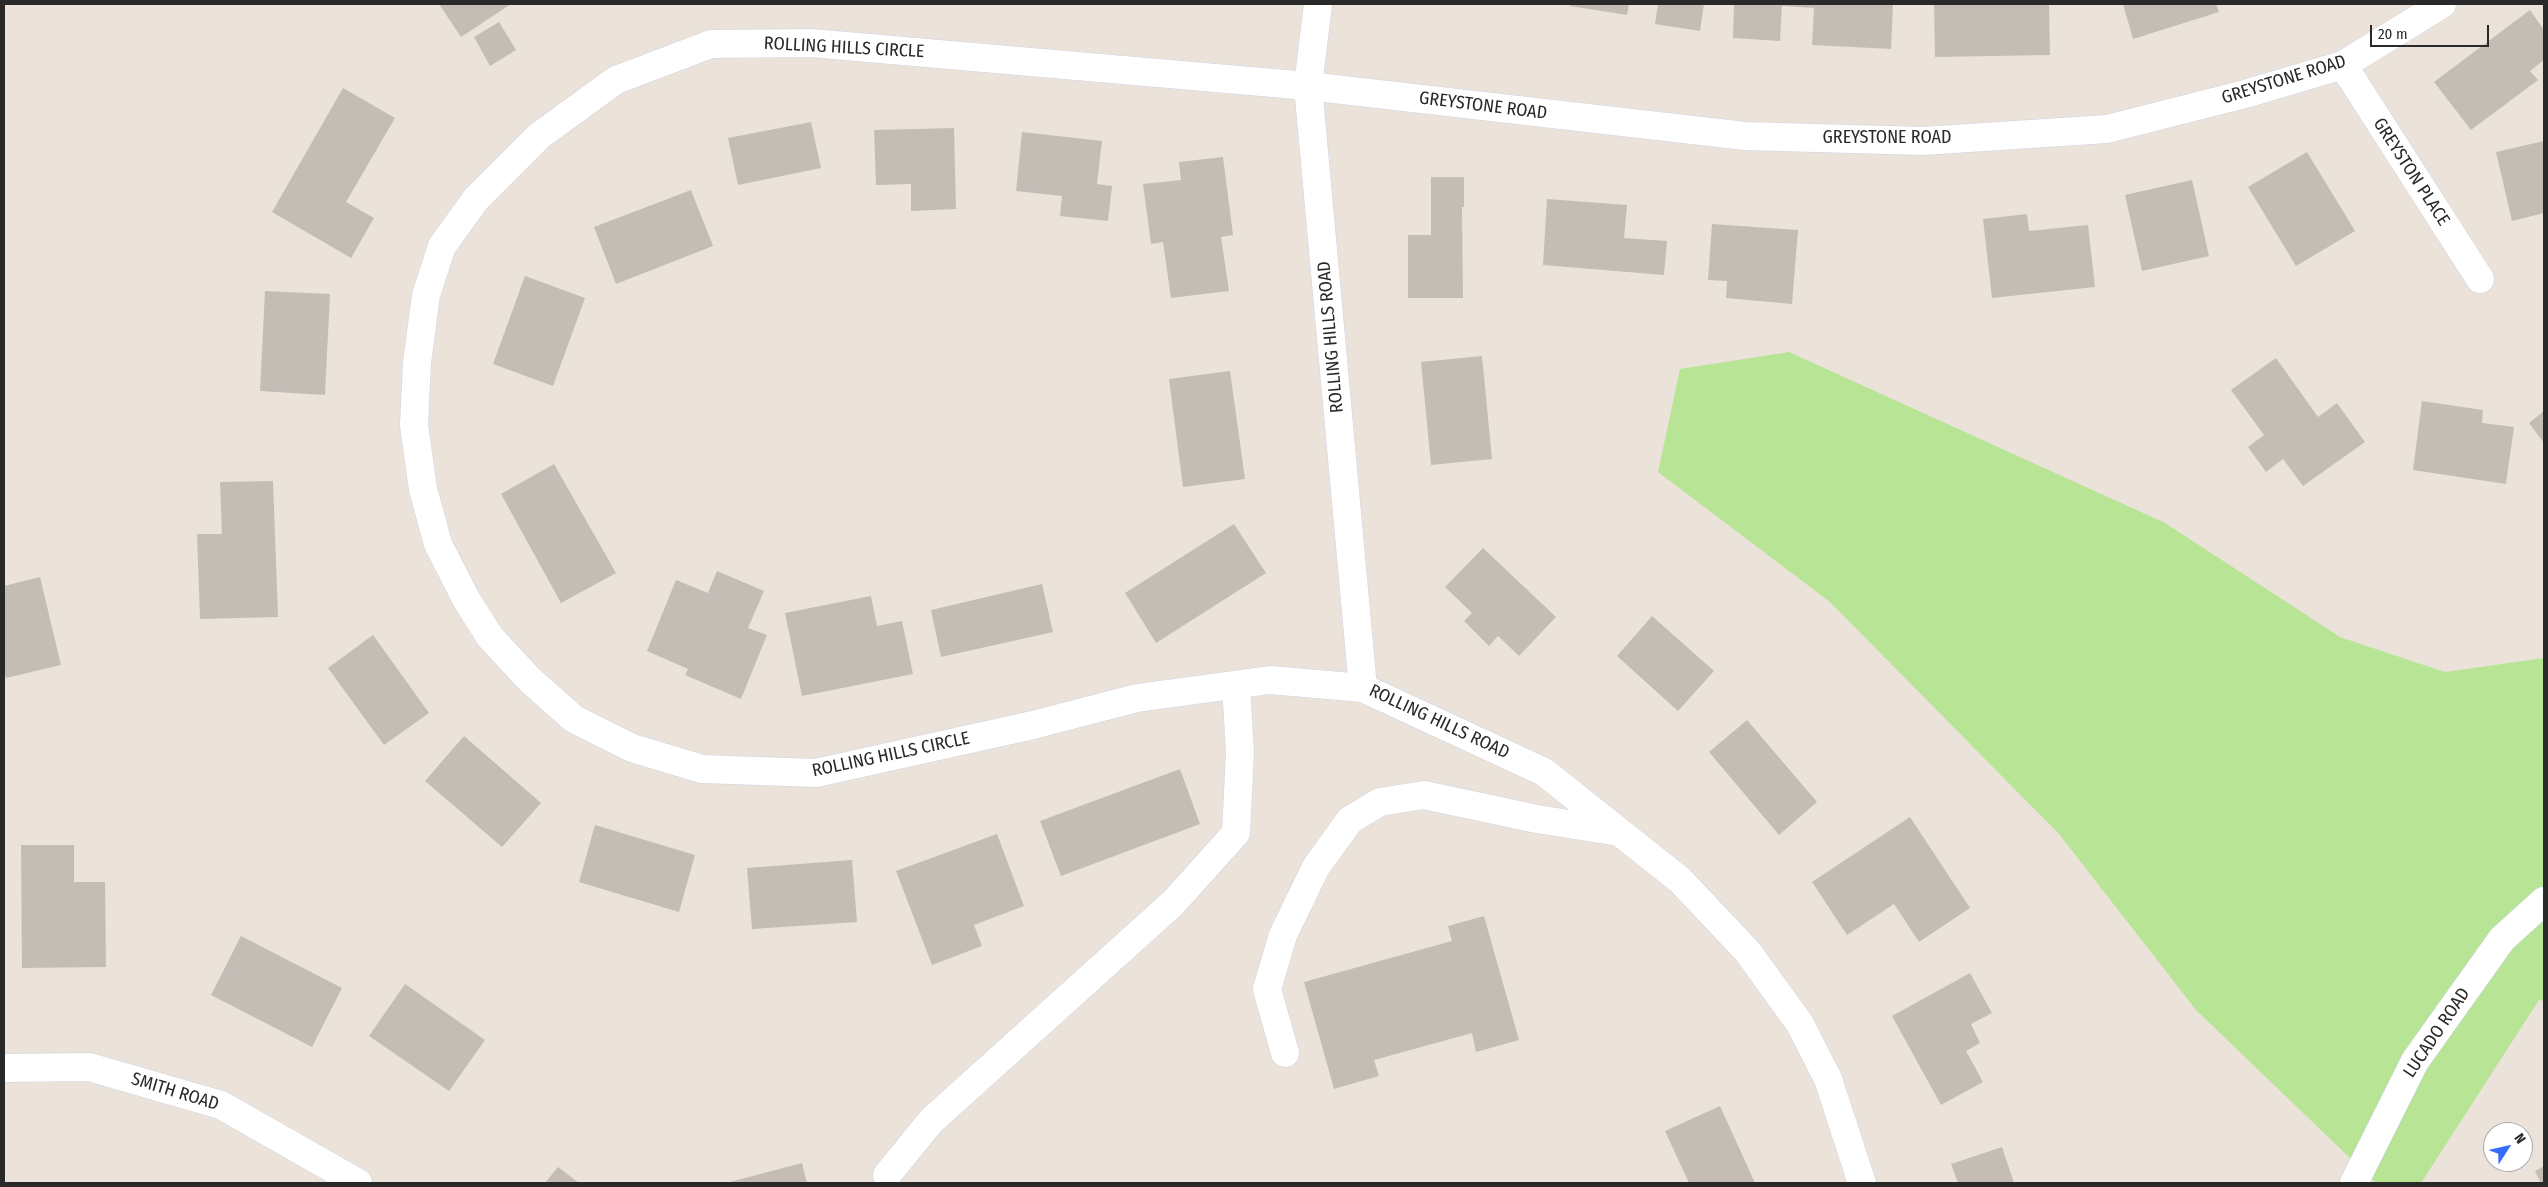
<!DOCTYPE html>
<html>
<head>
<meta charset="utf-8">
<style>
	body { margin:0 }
	#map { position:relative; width:2548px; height:1187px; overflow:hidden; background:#ebe2da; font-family:"Fira Sans Condensed",sans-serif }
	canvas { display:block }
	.frame { position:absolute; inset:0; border:5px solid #292929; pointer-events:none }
	.north { position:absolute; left:2483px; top:1122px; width:50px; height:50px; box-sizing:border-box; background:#fff; border:1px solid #a9a9a9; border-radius:50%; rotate:55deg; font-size:14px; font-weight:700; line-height:20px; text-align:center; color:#292929 }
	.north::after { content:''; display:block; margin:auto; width:18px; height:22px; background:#356cfd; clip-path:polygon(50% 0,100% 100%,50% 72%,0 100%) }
	.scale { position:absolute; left:2370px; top:25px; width:119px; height:22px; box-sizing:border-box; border:2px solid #292929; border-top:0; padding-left:6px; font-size:15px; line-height:18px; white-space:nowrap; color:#292929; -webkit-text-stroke:4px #fff; paint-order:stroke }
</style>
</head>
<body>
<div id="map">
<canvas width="2548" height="1187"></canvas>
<div class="frame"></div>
<div class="north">N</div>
<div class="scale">20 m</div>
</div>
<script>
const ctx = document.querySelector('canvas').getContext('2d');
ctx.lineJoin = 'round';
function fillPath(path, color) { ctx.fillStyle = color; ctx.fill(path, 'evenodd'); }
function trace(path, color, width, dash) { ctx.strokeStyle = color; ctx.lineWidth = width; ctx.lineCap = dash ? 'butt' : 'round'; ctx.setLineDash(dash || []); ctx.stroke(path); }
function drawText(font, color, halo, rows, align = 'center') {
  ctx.font = font + ' "Fira Sans Condensed",sans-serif'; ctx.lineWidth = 5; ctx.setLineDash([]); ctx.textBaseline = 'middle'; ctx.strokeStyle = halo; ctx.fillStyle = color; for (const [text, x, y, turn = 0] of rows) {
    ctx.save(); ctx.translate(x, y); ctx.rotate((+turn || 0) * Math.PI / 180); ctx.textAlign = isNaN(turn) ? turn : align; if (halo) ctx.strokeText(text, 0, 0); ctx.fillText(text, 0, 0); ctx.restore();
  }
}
const green = new Path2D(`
	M1789 352 2165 523 2340 637 2445 672 2544 658V1001L2539 1000 2421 1183H2376L2196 1010 2059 834 1830 602 1658 472 1680 369Z`);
const building = new Path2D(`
	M439 4H511L461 37Z
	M1571 4H1629L1627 15 1570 6Z
	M1658 4H1704L1700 31 1655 24Z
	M1734 4H1893L1891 49 1812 45 1814 8 1782 6 1780 41 1733 38Z
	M1934 4H2049L2050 55 1935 57Z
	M2123 4H2216L2219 12 2133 39Z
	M2530 10 2544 30V60L2530 71 2538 80 2471 130 2434 82Z
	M499 22 516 50 490 66 474 37Z
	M343 88 395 118 346 202 374 218 351 258 272 212Z
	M811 122 821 168 738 185 728 138Z
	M954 128 956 209 911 211V184L876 185 874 130Z
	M1022 132 1102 141 1097 184 1112 186 1108 221 1060 216 1062 196 1016 191Z
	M2544 141V213L2512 221 2496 152Z
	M2307 152 2355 231 2296 266 2248 187Z
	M1223 157 1233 235 1221 237 1229 291 1171 298 1163 242 1151 244 1143 184 1181 180 1179 162Z
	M1431 177H1464V207H1462L1463 298H1408V235H1431Z
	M2192 180 2209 256 2142 271 2125 195Z
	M691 190 713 246 616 284 594 227Z
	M1547 199 1627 205 1624 238 1667 241 1664 275 1543 265Z
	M2027 214 2029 231 2088 225 2095 287 1992 298 1983 219Z
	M1712 224 1798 230 1792 304 1726 298 1727 281 1708 280Z
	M525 276 585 298 553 386 493 364Z
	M265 291 330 294 325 395 260 391Z
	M1482 356 1492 459 1431 465 1421 362Z
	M2276 358 2318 417 2337 403 2365 442 2303 486 2283 459 2266 472 2248 447 2264 435 2231 390Z
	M1230 371 1245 479 1183 487 1169 379Z
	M2422 401 2483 410 2482 423 2514 427 2506 484 2413 470Z
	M2544 411V443L2529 423Z
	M554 464 616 573 561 603 501 494Z
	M273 481 278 617 200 619 197 534H222L220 482Z
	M1234 524 1266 573 1156 643 1125 593Z
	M1483 548 1556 617 1519 656 1498 636 1489 646 1464 621 1472 613 1445 587Z
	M717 571 764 591 748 628 767 635 741 699 685 675 688 669 647 651 676 580 708 593Z
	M40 577 61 665 6 678 4 668V586Z
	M1042 584 1053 632 941 657 931 610Z
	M871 596 877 626 902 621 913 674 802 696 785 613Z
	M1652 616 1714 671 1678 711 1617 656Z
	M373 635 429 713 384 745 328 668Z
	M1747 720 1817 802 1779 835 1709 752Z
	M464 736 541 803 502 847 425 781Z
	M1180 769 1200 824 1061 876 1040 821Z
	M1910 817 1970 908 1919 942 1894 904 1847 935 1812 882Z
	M595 825 695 855 679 912 579 882Z
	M997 834 1024 906 974 925 982 946 932 965 896 871Z
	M21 845H74V882H105L106 967 22 968Z
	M852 860 857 922 752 929 747 868Z
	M1484 916 1519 1040 1476 1052 1472 1033 1374 1060 1379 1076 1334 1089 1304 982 1452 941 1448 926Z
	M241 936 342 988 312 1047 211 995Z
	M1970 973 1992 1013 1971 1024 1980 1043 1966 1051 1983 1082 1941 1105 1892 1016Z
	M405 984 485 1040 449 1091 369 1036Z
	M1720 1106 1755 1183H1689L1665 1131Z
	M2002 1147 2014 1183H1958L1951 1164Z
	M802 1163 807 1183H726Z
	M2544 1166V1183H2541L2535 1171Z
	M558 1167 579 1183H545Z`);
const minor = new Path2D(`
	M1318 4 1308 86 1363 688 1544 772 1680 880 1748 952 1800 1024 1828 1079 1862 1183
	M2343 65 2480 279
	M1363 688 1270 680 1137 698 1033 725 816 773 702 769 632 748 574 719 530 680 490 637 466 599 438 544 423 489 414 425 417 363 426 295 442 246 476 199 539 136 616 80 711 44 811 43 1308 86 1745 136 1923 141 2107 129 2245 94 2343 65 2442 4
	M1285 1053 1267 989 1283 935 1316 867 1350 820 1380 802 1424 795 1537 819 1619 832
	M4 1068 89 1067 221 1105 358 1183
	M887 1175 931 1121 1173 903 1236 833 1240 752 1236 685
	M2354 1183 2415 1061 2502 939 2544 901`);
const streetNames = [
	["ROLLING HILLS CIRCLE",844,48,3],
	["GREYSTONE ROAD",2284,80,-17],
	["GREYSTONE ROAD",1483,106,7],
	["GREYSTONE ROAD",1887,138],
	["GREYSTON PLACE",2411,172,57],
	["ROLLING HILLS ROAD",1331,337,-95],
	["ROLLING HILLS ROAD",1439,722,25],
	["ROLLING HILLS CIRCLE",891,755,-12],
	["LUCADO ROAD",2437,1033,-56],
	["SMITH ROAD",175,1092,17]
];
fillPath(green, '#b7e495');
fillPath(building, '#c4bdb6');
trace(minor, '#cfd4e2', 29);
trace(minor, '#fff', 28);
drawText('18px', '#292929', '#fff', streetNames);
</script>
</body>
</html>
